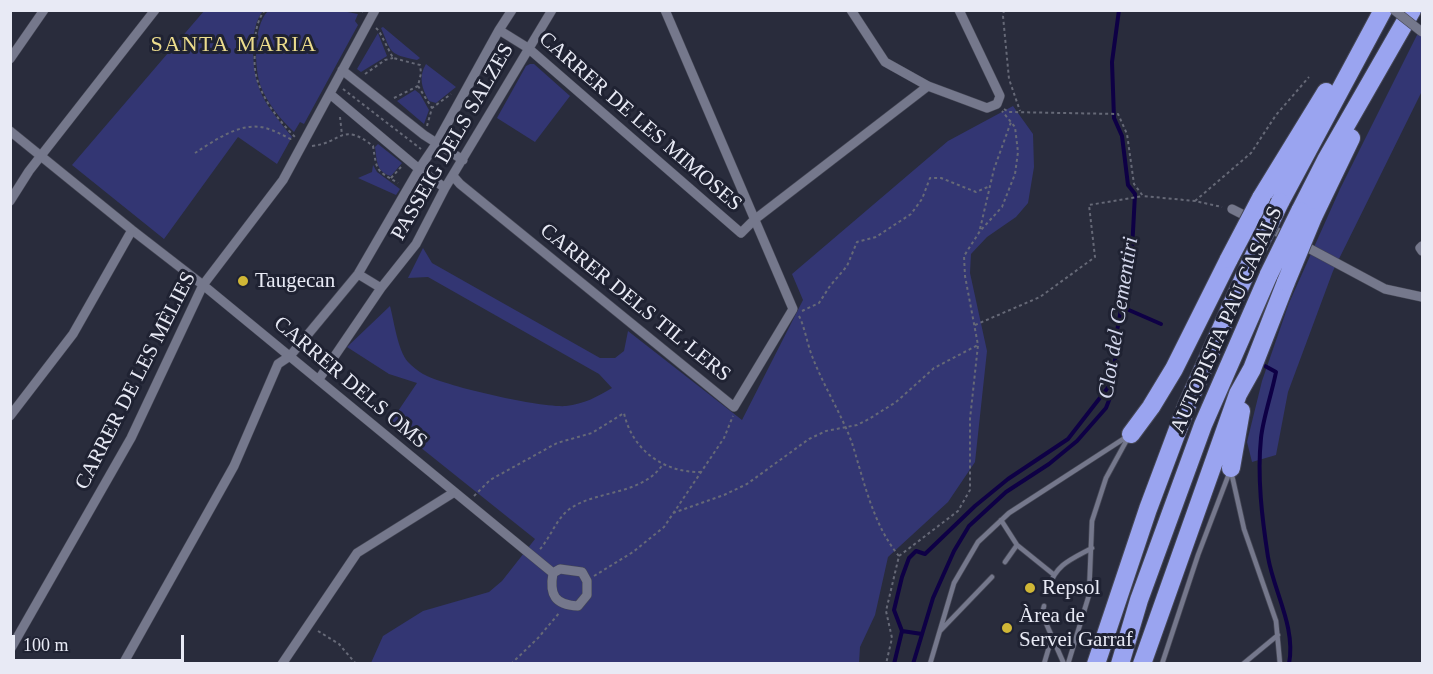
<!DOCTYPE html>
<html>
<head>
<meta charset="utf-8">
<style>
	body { margin:0 }
	#map { position:relative; width:1433px; height:674px; overflow:hidden; background:#292c3c; font-family:"Times New Roman",serif }
	canvas { display:block }
	.frame { position:absolute; inset:0; border:12px solid #e8eaf5; pointer-events:none }
	.scale { position:absolute; left:12px; top:635px; width:172px; height:27px; box-sizing:border-box; border:3px solid #e8eaf5; border-top:0; padding-left:8px; font-size:18px; line-height:21px; white-space:nowrap; color:#e8eaf5; -webkit-text-stroke:4px #1f2232; paint-order:stroke }
</style>
</head>
<body>
<div id="map">
<canvas width="1433" height="674"></canvas>
<div class="frame"></div>
<div class="scale">100 m</div>
</div>
<script>
const ctx = document.querySelector('canvas').getContext('2d');
ctx.lineJoin = 'round';
function fillPath(path, color) { ctx.fillStyle = color; ctx.fill(path, 'evenodd'); }
function trace(path, color, width, dash) { ctx.strokeStyle = color; ctx.lineWidth = width; ctx.lineCap = dash ? 'butt' : 'round'; ctx.setLineDash(dash || []); ctx.stroke(path); }
function drawText(font, color, halo, rows, align = 'center') {
  ctx.font = font + ' "Times New Roman",serif'; ctx.lineWidth = 6; ctx.setLineDash([]); ctx.textBaseline = 'middle'; ctx.strokeStyle = halo; ctx.fillStyle = color; for (const [text, x, y, turn = 0] of rows) {
    ctx.save(); ctx.translate(x, y); ctx.rotate((+turn || 0) * Math.PI / 180); ctx.textAlign = isNaN(turn) ? turn : align; if (halo) ctx.strokeText(text, 0, 0); ctx.fillText(text, 0, 0); ctx.restore();
  }
}
const green = new Path2D(`
	M337 10 358 14 355 21 358 25 304 124 300 122 294 132C281 120 268 104 261 87 254 68 253 26 268 11Z
	M204 11H263C256 19 253 34 253 46 253 91 265 103 292 137L277 164 238 137 164 239 72 165Z
	M1422 25V91L1333 271 1288 392 1276 455 1252 462 1247 442 1262 381 1289 303 1340 189Z
	M383 27 420 58 417 60C389 54 392 54 381 28Z
	M378 33 387 56 361 72 357 69Z
	M426 64 456 87 436 103 429 101C422 89 418 77 426 64Z
	M530 64H534L570 96 535 142 497 118 526 66Z
	M415 90 420 94 429 110 424 124 397 101Z
	M1013 106 1033 134 1034 167 1028 203 1016 217 987 237 971 254 970 273 987 351 975 462 948 502 888 557 875 615 860 647 859 663H371L383 636 423 611 489 592 502 581 535 539 390 423 417 383 389 374 347 347 390 306C394 321 398 351 408 362 412 366 418 371 423 374 444 386 541 408 566 406 584 404 597 397 612 388L599 374 428 277 408 278 423 248 432 263 600 358H615L624 351 628 331 742 420 803 300 792 274 948 141Z
	M378 144 402 163 391 176C376 172 377 161 375 147Z
	M373 165 377 172 400 189 396 195 358 178 372 172Z`);
const stream = new Path2D(`
	M1122 307 1161 324
	M1265 366 1276 372C1272 393 1263 418 1261 438 1257 477 1262 518 1268 557 1274 592 1296 627 1289 664
	M902 631 922 634
	M894 664 902 631 894 610 902 577 909 558 916 551 925 554 975 506 1008 479 1068 439 1113 381
	M913 664 933 598 954 551 969 526 1006 492 1049 464 1077 441 1106 408 1113 390 1117 331 1132 250 1135 194 1128 185 1122 136 1114 118 1112 62 1119 10`);
const path = new Path2D(`
	M265 10C257 20 255 33 255 46 255 54 254 62 255 69 258 94 278 120 295 137
	M357 10 363 12
	M1004 10 1003 16 1009 79 1020 111
	M376 28 379 31 393 58 420 65 421 73 418 86 432 108
	M365 74 385 60 393 58
	M343 89 421 149
	M394 98 418 86
	M1004 109 1009 112 1118 114 1127 134 1134 184 1143 196 1195 201 1222 207
	M340 117 342 135
	M427 126 432 108 451 94
	M312 146C342 143 341 121 373 146 377 172 376 170 398 183
	M195 153C214 141 241 121 265 128 274 130 282 135 291 139L294 138
	M391 178 401 167
	M1195 201 1251 153 1276 115 1309 77
	M980 229 994 169 1011 122
	M802 311 819 303 830 286 847 266 857 242 876 237 911 214 922 199 930 178H941L976 192 990 186
	M799 316C805 328 807 343 812 356 823 385 841 413 852 443 864 481 873 525 899 556L886 611 892 638 886 664
	M975 325 1040 297 1095 257 1089 205 1143 196
	M474 496 490 480 557 443 592 433 624 413C632 450 664 473 701 472
	M673 513 724 495 747 484 809 439 826 431 857 425 869 419 896 402 934 368 978 345
	M540 549C551 537 556 518 571 508 598 490 643 495 663 464
	M899 556 958 511 970 490V419L978 345 965 276 964 256 980 231 1002 207 1015 174 1018 152 1015 127 1002 111
	M594 576 633 552 664 527 724 438 733 416
	M318 631 339 644 356 664
	M511 664 538 638 560 612`);
const service = new Path2D(`
	M1231 471 1244 529 1276 621 1280 664
	M1001 520 1017 545 1053 574
	M1005 562 1017 545
	M1049 587C1056 564 1072 559 1092 548
	M1044 606 1042 614 1064 664
	M940 631 992 577
	M930 664 954 583 978 542 1009 513 1128 436
	M1044 664 1052 637
	M1068 664 1089 595 1092 521 1106 478 1129 436
	M1162 664 1198 555 1230 471
	M1243 664 1278 635`);
const minor = new Path2D(`
	M851 10 885 62 928 86 987 108 997 104 1000 96 959 10
	M499 30 528 48 741 233 754 220 928 86
	M10 59 44 10
	M342 70 424 135 463 160
	M330 94 419 169 445 188
	M10 131 132 230 203 285 553 573
	M453 176 460 184 734 407 793 309 665 10
	M10 201 29 171 155 10
	M1232 209 1289 238
	M1301 244 1385 289 1422 297
	M1422 246 1420 248 1422 251
	M358 274 381 288
	M319 379 381 288 416 244 445 188 552 10
	M10 416 73 334 132 230
	M560 569 582 572 587 581V595L578 606C555 605 549 595 553 573Z
	M10 650 131 438 203 285 283 180 375 10
	M123 664 234 466 278 364 290 356 358 274 419 169 436 144 499 30 512 10
	M282 664 357 553 453 493`);
const motorway = new Path2D(`
	M1261 198 1326 92
	M1280 202 1383 10
	M1300 211 1326 160 1412 10
	M1313 217 1351 138
	M1131 434 1151 407 1174 369 1229 259
	M1231 468 1241 411
	M1096 664 1148 509 1187 405 1250 264
	M1120 664 1139 600 1203 425 1269 274
	M1142 664 1238 394 1252 369 1286 282`);
const minorBridge = new Path2D(`
	M1394 10 1422 32`);
const motorwayBridge = new Path2D(`
	M1229 259 1261 198
	M1250 264 1280 202
	M1269 274 1300 211
	M1286 282 1313 217`);
const markers = [
	[243,281,6,"#d0b736"],
	[1030,588,6,"#d0b736"],
	[1007,628,6,"#d0b736"]
];
const streetNames = [
	["CARRER DE LES MIMOSES",640,122,41],
	["PASSEIG DELS SALZES",453,142,-60],
	["CARRER DELS TIL·LERS",635,303,39],
	["AUTOPISTA PAU CASALS",1227,320,-66],
	["CARRER DE LES MÈLIES",136,381,-63],
	["CARRER DELS OMS",350,383,40]
];
const poiNames = [
	["Taugecan",255,281],
	["Repsol",1042,588],
	["Àrea de",1019,616],
	["Servei Garraf",1019,640]
];
const neighbourhoodNames = [
	["SANTA MARIA",234,45]
];
const waterNames = [
	["Clot del Cementiri",1119,318,-81]
];
fillPath(green, '#333673');
trace(stream, '#0e0045', 4);
trace(service, '#454755', 6);
trace(minor, '#454755', 10);
trace(motorway, '#454755', 20);
trace(path, '#666977', 2, [3, 3]);
trace(service, '#75788c', 4.5);
trace(minor, '#75788c', 9);
trace(motorway, '#9aa4f0', 18);
trace(minorBridge, '#454755', 10, []);
trace(motorwayBridge, '#454755', 20, []);
trace(minorBridge, '#75788c', 9);
trace(motorwayBridge, '#9aa4f0', 18);
for (const [x, y, r, color] of markers) { const dot = new Path2D(); dot.arc(x, y, r, 0, 2 * Math.PI); ctx.fillStyle = color; ctx.fill(dot); trace(dot, '#1f2232', 2); }
drawText('21px', '#e8eaf5', '#1f2232', streetNames);
drawText('21px', '#e8eaf5', '#1f2232', poiNames, 'left');
ctx.letterSpacing = '1.5px';
drawText('22px', '#ecdc8d', '#1f2232', neighbourhoodNames);
ctx.letterSpacing = '0px';
drawText('italic 22px', '#d3d7ec', '#1f2232', waterNames);
</script>
</body>
</html>
